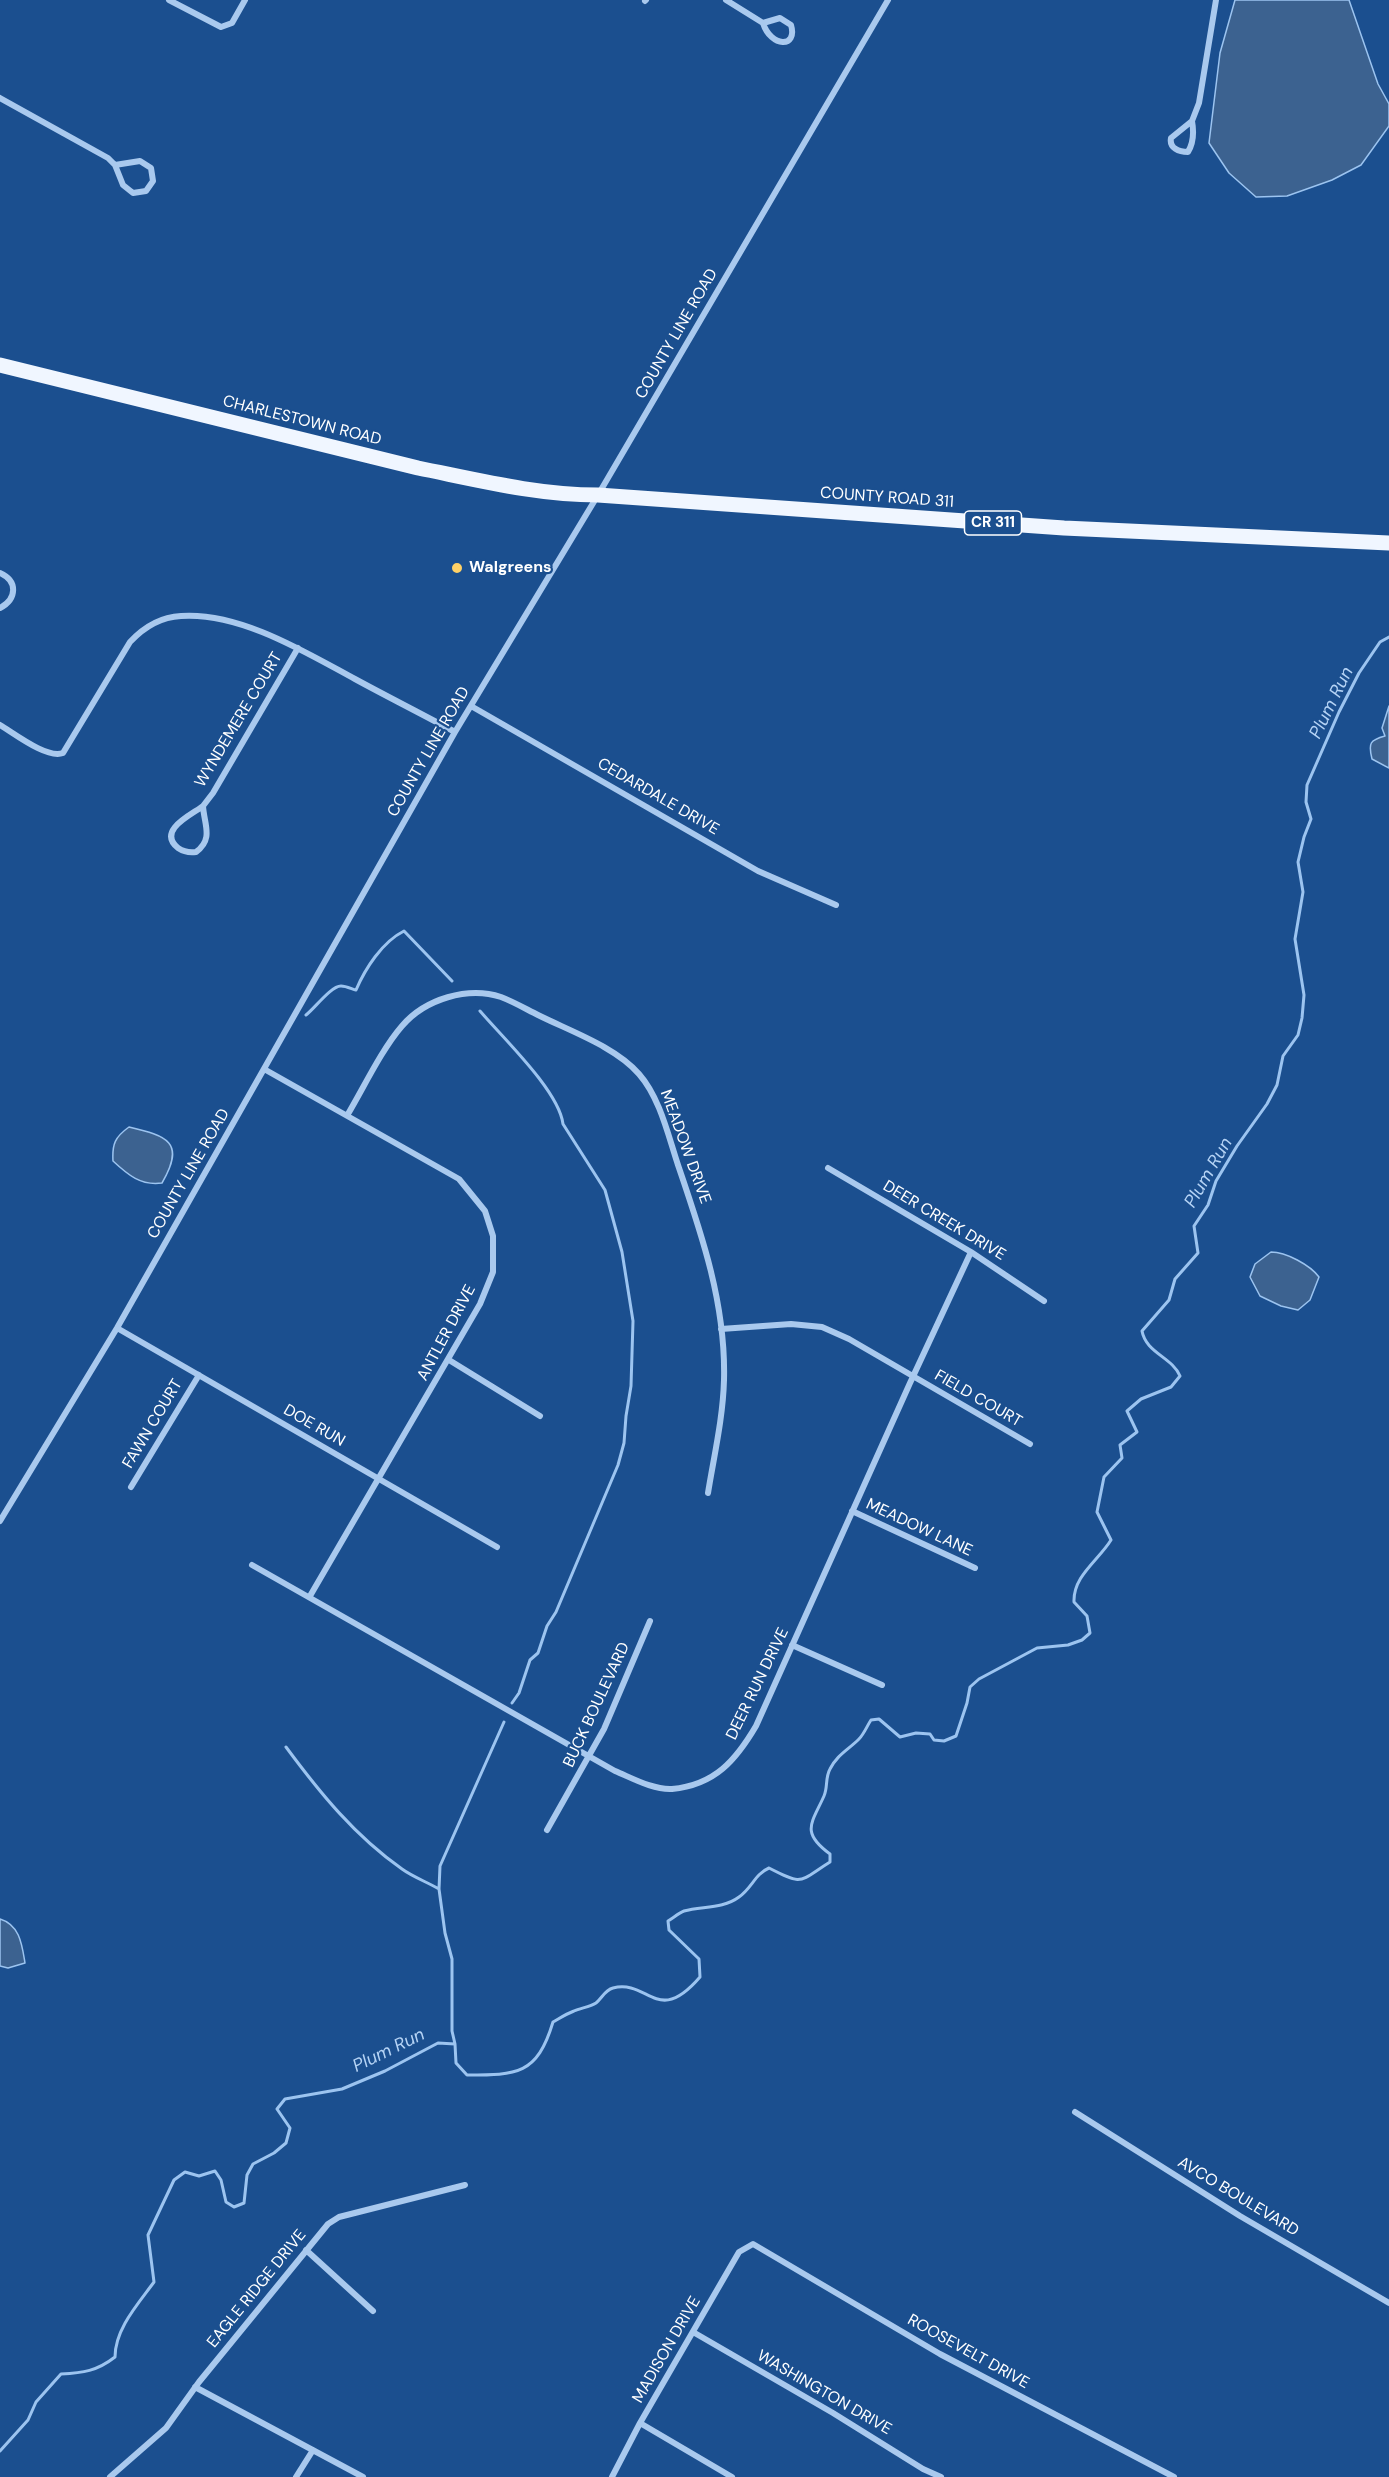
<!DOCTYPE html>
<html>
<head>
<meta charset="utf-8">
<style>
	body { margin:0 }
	canvas { display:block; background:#1b4f8f }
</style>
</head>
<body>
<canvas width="1389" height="2477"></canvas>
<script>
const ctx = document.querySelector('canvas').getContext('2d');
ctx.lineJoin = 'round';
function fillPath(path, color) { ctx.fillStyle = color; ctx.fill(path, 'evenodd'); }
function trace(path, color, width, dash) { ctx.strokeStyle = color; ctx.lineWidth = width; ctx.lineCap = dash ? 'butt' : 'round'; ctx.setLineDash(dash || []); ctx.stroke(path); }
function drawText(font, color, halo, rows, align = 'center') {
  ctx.font = font + ' "DM Sans",sans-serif'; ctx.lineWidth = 4.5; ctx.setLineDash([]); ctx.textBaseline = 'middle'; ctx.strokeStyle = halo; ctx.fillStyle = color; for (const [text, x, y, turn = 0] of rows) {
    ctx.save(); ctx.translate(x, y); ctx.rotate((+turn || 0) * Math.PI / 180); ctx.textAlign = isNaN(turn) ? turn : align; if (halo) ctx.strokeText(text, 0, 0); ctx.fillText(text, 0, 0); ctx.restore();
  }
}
const water = new Path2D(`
	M1235 0H1349L1378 84 1389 104V126L1361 165 1332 180 1287 196 1256 197 1229 173 1209 143 1220 53Z
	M1389 706V768L1372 759C1368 743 1370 740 1385 736L1382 728Z
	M129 1127C167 1136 186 1142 162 1183 141 1186 128 1175 113 1161 112 1144 115 1137 129 1127Z
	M1271 1252C1286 1252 1310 1265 1319 1277L1310 1300 1298 1310 1281 1306 1260 1296 1250 1277 1255 1264Z
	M0 1919C20 1925 22 1945 25 1963L8 1968 0 1966Z`);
const stream = new Path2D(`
	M480 1011C503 1038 559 1091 563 1124L605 1190 622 1252 633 1321 631 1386 626 1416 624 1443 618 1465 556 1612 547 1626 538 1653 530 1660 519 1693 512 1703
	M306 1015C315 1008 331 986 341 986 346 986 352 989 356 990 365 969 382 942 404 931L452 981
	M286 1747C320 1793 355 1836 402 1869 413 1877 427 1882 439 1889
	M455 2044 452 2031V1959L445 1933 439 1889 440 1866 504 1722
	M0 2451 28 2420 36 2402 61 2374C83 2373 97 2371 115 2357 115 2329 138 2304 154 2282L148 2235 174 2180 185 2172 199 2176 215 2171 221 2180 226 2202 234 2207 244 2203 247 2175 253 2164 274 2153 286 2143 290 2128 277 2109 285 2099 342 2089 385 2071 438 2043 455 2044 456 2063 467 2075C517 2075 537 2075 553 2022 560 2018 566 2014 574 2011 580 2008 590 2007 596 2003 602 1998 605 1990 613 1988 649 1979 657 2027 700 1977L699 1959 669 1930 668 1921C673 1918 679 1913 684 1911 702 1906 723 1909 739 1897 752 1888 755 1874 769 1868 804 1886 798 1882 830 1862V1854C800 1832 812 1823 824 1796 828 1787 825 1778 830 1769 837 1755 848 1750 859 1739 864 1734 867 1726 871 1720L879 1719 900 1737 916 1733 930 1734 934 1740 944 1741 956 1736 967 1703 970 1687 979 1679 1037 1648 1068 1645 1082 1640 1090 1633 1087 1616 1074 1602C1073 1576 1098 1561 1111 1540L1097 1512 1104 1477 1122 1458 1120 1445 1137 1432 1127 1411 1141 1399 1171 1387 1180 1376C1172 1357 1146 1353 1142 1331L1169 1300 1175 1279 1198 1253 1194 1226 1208 1205 1216 1181 1237 1146 1267 1104 1277 1085 1283 1056 1298 1035 1302 1018 1304 995 1295 939 1303 892 1298 862 1304 837 1311 819 1306 802 1307 785 1339 712 1359 673 1380 642 1389 637`);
const minor = new Path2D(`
	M169 0 221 27 232 23 245 0
	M726 0 763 23
	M645 1 646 0
	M780 18 791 25C798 48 771 48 763 23Z
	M0 98 108 158 115 165
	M1192 121 1199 103 1216 0
	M1192 121C1194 132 1194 142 1188 152 1179 152 1169 148 1171 138Z
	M140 161 151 168 153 181 146 191 133 193 123 185 115 165Z
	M0 573C18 581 17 599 0 608
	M471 706 758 871 836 905
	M0 725C15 734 47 759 63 753L130 642C144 627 160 617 181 616 240 612 305 652 355 679 388 697 422 714 455 732
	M203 806 213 793 298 648
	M203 806C204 824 214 839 196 852 189 853 184 852 178 848 156 830 193 814 203 806Z
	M264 1069 459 1179 485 1211 493 1236V1272L480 1304 310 1596
	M348 1114C364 1087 382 1049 402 1026 425 999 468 986 501 997 514 1002 526 1009 538 1015 570 1031 616 1047 639 1074 660 1098 668 1135 678 1165 702 1235 726 1305 724 1380 723 1418 714 1456 708 1493
	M828 1168 971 1252 1044 1301
	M117 1328 497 1547
	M721 1329 791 1324 822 1327 849 1339 1030 1444
	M449 1360 540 1416
	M131 1487 199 1375
	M852 1511 975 1568
	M0 1521 117 1328 455 732 598 495 888 0
	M252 1565 615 1771C632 1778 653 1790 672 1789 715 1785 736 1760 756 1726L910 1383 971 1252
	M792 1645 882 1685
	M547 1830 604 1729 650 1621
	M1075 2112 1240 2216 1389 2303
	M306 2250 373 2311
	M693 2332 833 2413 923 2469 941 2477
	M195 2387 363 2477
	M640 2423 732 2477
	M110 2477 166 2428 199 2382 328 2224 339 2217 465 2185
	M296 2477 313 2450
	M612 2477 640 2423 739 2252 753 2244 940 2354 1174 2477`);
const primary = new Path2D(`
	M0 365 418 468C478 480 537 495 598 495L1064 528 1389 543`);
const markers = [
	[457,568,6,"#ffd166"]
];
const shields = [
	[993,523,57]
];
const shieldNames = [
	["CR 311",993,523]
];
const streetNames = [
	["COUNTY LINE ROAD",677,334,-60],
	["CHARLESTOWN ROAD",302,421,14],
	["COUNTY ROAD 311",887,498,4],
	["WYNDEMERE COURT",239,720,-59],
	["COUNTY LINE ROAD",429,752,-60],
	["CEDARDALE DRIVE",658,797,30],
	["MEADOW DRIVE",685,1147,70],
	["COUNTY LINE ROAD",189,1174,-60],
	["DEER CREEK DRIVE",944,1221,31],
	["ANTLER DRIVE",447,1333,-62],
	["FIELD COURT",978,1399,30],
	["FAWN COURT",153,1424,-59],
	["DOE RUN",314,1426,30],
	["MEADOW LANE",919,1528,25],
	["DEER RUN DRIVE",758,1684,-64],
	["BUCK BOULEVARD",597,1705,-65],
	["AVCO BOULEVARD",1238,2197,31],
	["EAGLE RIDGE DRIVE",257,2289,-51],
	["MADISON DRIVE",667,2350,-60],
	["ROOSEVELT DRIVE",968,2352,29],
	["WASHINGTON DRIVE",824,2393,30]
];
const poiNames = [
	["Walgreens",469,568]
];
const waterNames = [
	["Plum Run",1332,703,-64],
	["Plum Run",1209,1173,-60],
	["Plum Run",389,2051,-26]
];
fillPath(water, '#3c6290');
trace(water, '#9cc4f0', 1.5);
trace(stream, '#9cc4f0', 3);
trace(minor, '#a9c9ee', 6);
trace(primary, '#f0f6ff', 15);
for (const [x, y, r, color] of markers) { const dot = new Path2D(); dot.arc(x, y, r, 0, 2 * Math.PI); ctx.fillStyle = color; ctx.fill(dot); trace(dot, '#1b4f8f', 2); }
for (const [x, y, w] of shields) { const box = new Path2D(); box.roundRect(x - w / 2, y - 12, w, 24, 4.5); ctx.fillStyle = '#1b4f8f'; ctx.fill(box); trace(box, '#fff', 1.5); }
drawText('bold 15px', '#fff', null, shieldNames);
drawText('16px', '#fff', '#1b4f8f', streetNames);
drawText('bold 16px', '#fff', '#1b4f8f', poiNames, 'left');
drawText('italic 18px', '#b5d3f5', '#1b4f8f', waterNames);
</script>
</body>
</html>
